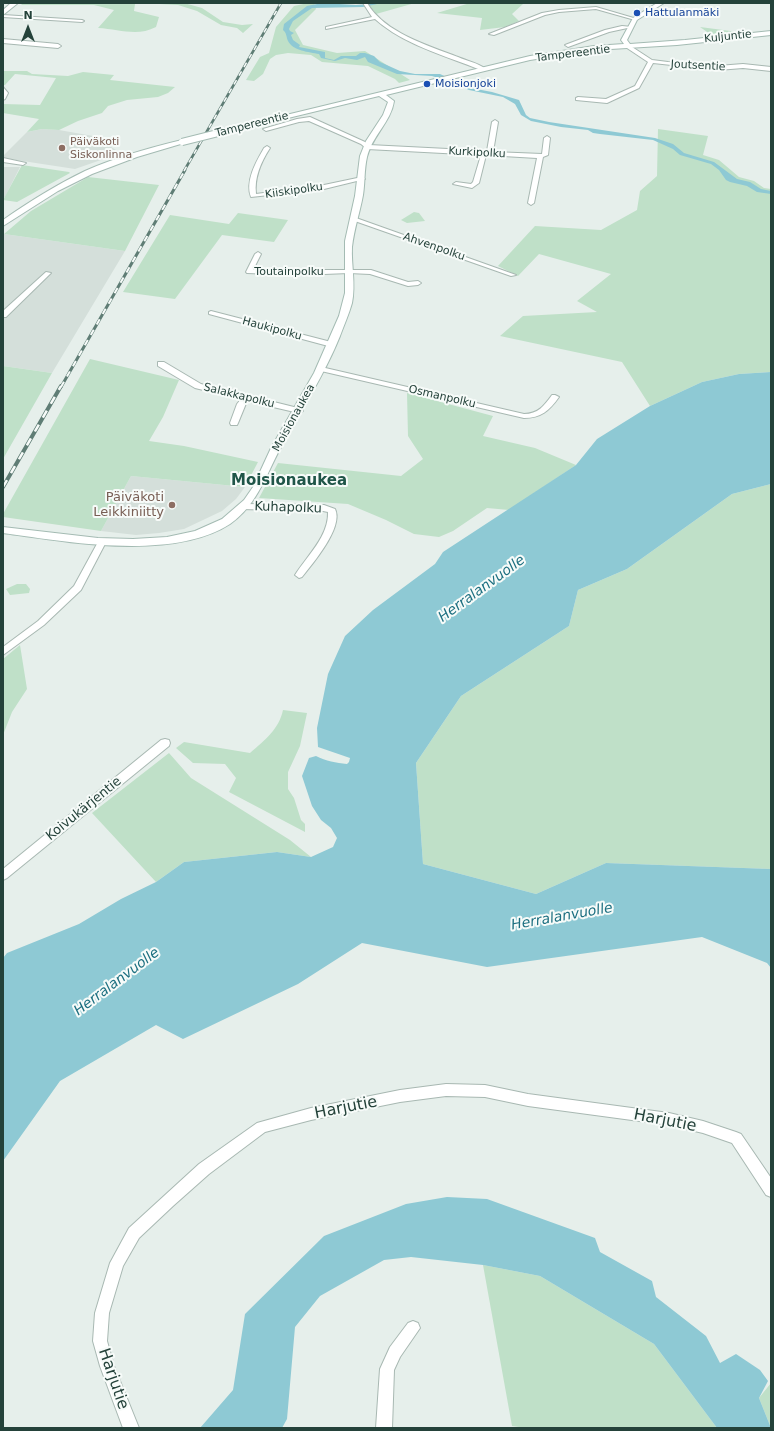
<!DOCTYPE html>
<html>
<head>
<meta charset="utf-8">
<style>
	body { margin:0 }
	#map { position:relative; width:774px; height:1431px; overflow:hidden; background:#e6efeb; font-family:"DejaVu Sans",sans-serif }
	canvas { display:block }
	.frame { position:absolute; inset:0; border:4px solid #24423a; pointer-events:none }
	.north { position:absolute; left:8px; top:8px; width:40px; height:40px; -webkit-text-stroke:3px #f7fbf9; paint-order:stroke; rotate:0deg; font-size:11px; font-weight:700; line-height:16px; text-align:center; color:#24423a }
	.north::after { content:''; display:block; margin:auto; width:14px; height:18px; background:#24423a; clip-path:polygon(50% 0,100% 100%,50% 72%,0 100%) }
</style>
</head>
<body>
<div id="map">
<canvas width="774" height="1431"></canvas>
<div class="frame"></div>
<div class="north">N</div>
</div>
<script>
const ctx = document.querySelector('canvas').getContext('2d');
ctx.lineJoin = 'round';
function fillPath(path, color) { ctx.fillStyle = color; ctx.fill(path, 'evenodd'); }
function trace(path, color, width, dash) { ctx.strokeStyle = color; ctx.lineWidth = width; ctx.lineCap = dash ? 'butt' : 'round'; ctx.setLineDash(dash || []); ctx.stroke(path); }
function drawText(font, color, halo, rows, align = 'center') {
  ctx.font = font + ' "DejaVu Sans",sans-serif'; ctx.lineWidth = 4; ctx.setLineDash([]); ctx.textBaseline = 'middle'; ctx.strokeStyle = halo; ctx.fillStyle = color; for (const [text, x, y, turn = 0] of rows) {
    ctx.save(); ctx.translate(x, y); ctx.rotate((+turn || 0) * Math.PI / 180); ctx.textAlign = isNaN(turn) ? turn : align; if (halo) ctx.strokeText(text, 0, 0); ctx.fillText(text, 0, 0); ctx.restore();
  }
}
const built = new Path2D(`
	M42 129 59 130 93 136 121 153 75 169 3 158V156L27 132Z
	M3 167H20L5 197H3Z
	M4 234 125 251 52 373 3 366Z
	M131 476 245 487 236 499 222 511 184 529 159 533 136 535 101 531Z`);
const green = new Path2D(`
	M23 3H138L135 4 134 11 159 17 156 27C137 37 119 29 98 28L114 10 94 5H21Z
	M141 3H184L202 8 223 22 242 25 253 24 243 33 237 28 221 25 197 11 178 5Z
	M308 3H314L316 9 295 30 303 45 337 53 365 51 410 80 399 83 395 79 368 66 322 62 311 55 288 53 276 55 270 59 263 74 254 81 246 80 260 57 269 53 276 27 294 6Z
	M370 3H415L376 14 370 6Z
	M470 3H522L523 4 512 14 519 21 505 27 480 30 482 18 437 13Z
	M700 27 746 33 713 36Z
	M3 71H27L32 74 68 76 83 72 114 75 110 80 175 87 168 93 158 97 127 100 108 106 102 113 78 121 59 130 42 129 27 132 39 119 3 113V104L40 105 56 78 15 74 5 85H3Z
	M658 129 708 136 703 155 719 160 739 177 754 181 764 188 771 189V372L739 374 702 382 650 406 622 362 500 336 523 316 597 312 577 301 611 274 539 254 518 276 498 266 535 226 601 230 637 210 640 191 657 176Z
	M22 165 69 172 70 173 17 202 3 200Z
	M88 177 159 185 125 251 4 234 31 211Z
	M414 212 419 213 425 221 407 223 401 220Z
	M238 213 288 220 274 242 222 235 175 299 123 292 170 215 229 224Z
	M90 359 179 380 163 417 149 441 184 446 258 462 245 487 131 476 101 531 3 517V514Z
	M3 366 52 373 3 459Z
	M407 393 493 416 483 436 535 448 576 465 509 510 487 508 453 531 439 537 414 534 386 520 348 504 259 498 278 463 401 476 423 459 408 436Z
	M771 484V869L606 863 536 894 423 864 416 763 461 696 569 626 578 590 627 569 732 494Z
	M17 584H26L30 589 29 593 10 595 6 589Z
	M20 645 27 689 12 712 3 735V659Z
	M283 710 307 713 300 746 288 772V789L294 798 301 820 305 824V832L229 792 236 778 225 764 193 763 176 748 184 742 250 753C265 740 279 729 283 710Z
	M169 753 191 778 290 840 311 857 277 852 184 862 156 882 92 813Z
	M483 1265 540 1276 654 1344 717 1428H526L512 1426Z
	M771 1383V1428L759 1398Z`);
const water = new Path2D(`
	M322 3 356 5 382 3 363 7 312 8 293 21 289 29 290 31 294 33 291 35 293 40 300 45 299 47 325 52V58L334 60 341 56H356L360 53H365L374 56 380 62 400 71 415 74H440L471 88 492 92 519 100 526 115 530 118 549 122 655 138 673 144 684 153 714 162 737 179 750 182 761 189 771 191V194L757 192 747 186 730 182 726 180 719 170 711 164 680 155 673 149 653 140 600 134 593 133 588 130 561 127 531 121 521 115 515 104 503 97 469 90 451 82 432 76 397 74 368 62 365 57 357 60 345 58 335 61 321 58 319 54C309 52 293 51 288 41 286 37 287 33 283 30L284 24 307 6Z
	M771 372V484L732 494 627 569 578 590 569 626 461 696 416 763 423 864 536 894 606 863 771 869V968L767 963 702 937 487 967 362 943 298 984 183 1039 156 1025 60 1081 3 1161V958L7 953 79 924 121 899 156 882 184 862 277 852 311 857 333 847 337 838 331 828 321 820 312 806 302 776 309 758 316 756C326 761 336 763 347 764L349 762 350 758 318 747 317 728 328 674 345 636 373 610 435 564 443 552 576 465 597 439 650 406 702 382 739 374Z
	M447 1197 487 1199 595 1238 600 1252 652 1281 656 1297 706 1336 720 1363 736 1354 760 1370 768 1381 759 1398 771 1428H717L654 1344 540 1276 483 1265 411 1257 384 1260 320 1296 295 1327 287 1419 282 1428H200L233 1390 245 1314 324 1236 406 1204Z`);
const street = new Path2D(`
	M363 3H367C385 33 427 45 458 57 467 61 478 63 486 69L481 70C446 56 404 45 375 19L326 29V27L372 17Z
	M596 7 637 19 635 20 596 9 559 12 545 15 494 35 489 34 542 13 559 10Z
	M3 15 82 20 84 21 82 22 3 17Z
	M622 26 632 27 609 32 568 47 565 45 605 30Z
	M3 39 58 44 61 46 58 48 3 43Z
	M629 45 652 60 668 62 718 66 743 64 771 67V71L743 68 718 70 653 63 639 88 607 103 576 100V98L578 97 606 99 635 86 648 62 627 48 626 47Z
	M3 87 8 93 5 99 3 100Z
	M310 117 365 142 369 145 487 151 492 122 495 120 498 122 493 152 542 154 544 138 547 136 550 138 548 155 543 157 534 203 531 205 528 203 537 158 486 155 479 183 472 188 453 184 456 182 471 184 473 182 481 155 367 149 361 144 309 121 299 122 266 131 263 129 297 119Z
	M267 146 270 148C261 162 254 177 256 194L324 185 362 177 365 179 324 189 251 197C245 181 256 162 264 148Z
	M3 158 26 163 23 165 3 162Z
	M352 218H356L516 275 511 276 352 220Z
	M258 252 261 254 253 270H371L408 282 418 281 421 283 418 285 408 286 370 274 349 273 299 275 247 273 246 272 255 254Z
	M46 272 51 273 6 317H3V311Z
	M211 311 335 343 336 345 332 347 209 314V312Z
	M158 362H164L201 384 302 409 303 411 299 413 247 401 238 423 237 425H231L230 423 237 404 241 399 195 388 158 366Z
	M318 367H321L524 414C538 414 544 406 552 395H555L559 397C549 411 541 418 524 418L321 371 317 369Z
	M243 504 324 505 335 509C344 527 313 563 302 577L299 578 295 575C307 556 329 536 328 512L323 511 240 509 239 507Z
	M102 539 106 542 81 590 44 625 3 655V647L38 621 74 586 98 542Z
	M165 739 169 740 170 743 169 746 7 878 3 880V869L161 740Z
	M446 1084 485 1085 528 1094 669 1113 703 1121 736 1132 741 1134 771 1178V1197L766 1195 732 1143 703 1133 669 1125 528 1106 485 1097 446 1096 400 1102 311 1120 265 1132 209 1174 173 1206 139 1238 123 1266 109 1313 107 1341 114 1366 139 1428H123L100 1366 93 1341 95 1313 110 1263 129 1228 199 1164 257 1123 311 1108 400 1090Z
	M413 1321 418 1323 420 1328 400 1357 394 1370 392 1428H376L380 1369 390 1347 408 1323Z`);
const secondary = new Path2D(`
	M11 3H18L3 15V10Z
	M657 3H664L637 20 627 40 630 44 685 40 771 31V35L677 45 594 50 530 60 386 95 394 101C391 122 372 136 367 157 364 170 365 183 363 195 360 212 354 229 352 247 351 265 356 284 352 303 349 314 344 325 340 336 325 373 304 406 285 440 267 470 260 503 230 524 173 561 67 542 3 533V527L98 538 133 539 167 537 195 531 222 519 244 500 253 487 271 448 314 373 339 316 345 293V241L355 196 360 156 366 141 383 115 388 102 379 96 226 133 224 132V130L530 56 594 46 624 44 621 40 633 18Z
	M182 140 185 142 184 143 137 157 92 174 58 191 3 226V220C29 202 56 185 85 171 116 157 149 148 182 140Z`);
const railFar2 = new Path2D(`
	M184 171 281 3`);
const railFar1 = new Path2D(`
	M61 387 185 170`);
const rail = new Path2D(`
	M3 487 61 386`);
const secondaryBridge = new Path2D(`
	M182 142 226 131`);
const markers = [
	[637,13,4,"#1a4fb4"],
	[427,84,4,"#1a4fb4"],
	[62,148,4,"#8d6e63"],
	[172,505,4,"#8d6e63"]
];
const farTransitnames = [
	["Hattulanmäki",645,13],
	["Moisionjoki",435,84]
];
const farStreetnames = [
	["Kuljuntie",728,37,-6],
	["Tampereentie",573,54,-7],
	["Joutsentie",698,66,3],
	["Tampereentie",252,125,-14],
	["Kurkipolku",477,153,3],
	["Kiiskipolku",294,191,-8],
	["Ahvenpolku",434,247,19],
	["Toutainpolku",289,272],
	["Haukipolku",272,329,15],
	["Salakkapolku",239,396,14],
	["Osmanpolku",442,397,13],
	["Moisionaukea",294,418,-61]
];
const farEducationnames = [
	["Päiväkoti",70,142],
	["Siskonlinna",70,155]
];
const educationNames = [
	["Päiväkoti",164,498],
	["Leikkiniitty",164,513]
];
const streetNames = [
	["Kuhapolku",288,508,2],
	["Koivukärjentie",84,809,-39]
];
const waterNames = [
	["Herralanvuolle",482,589,-36],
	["Herralanvuolle",562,917,-10],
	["Herralanvuolle",117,982,-37]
];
const quarterNames = [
	["Moisionaukea",289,481]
];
const nearStreetnames = [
	["Harjutie",346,1108,-11],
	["Harjutie",665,1121,11],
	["Harjutie",113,1379,71]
];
fillPath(built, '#d4dfda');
fillPath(green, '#bfe0c8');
fillPath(water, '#8ec9d4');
trace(street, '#a8b8b2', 2);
trace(secondary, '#a4bbb3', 2);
fillPath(street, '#fff');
fillPath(secondary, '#fff');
trace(railFar2, '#5f7d75', 2.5);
trace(railFar1, '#5f7d75', 3);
trace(rail, '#5f7d75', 4);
trace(railFar2, '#f7fbf9', 1.5, [5]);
trace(railFar1, '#f7fbf9', 2, [6]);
trace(rail, '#f7fbf9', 2.5, [8]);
trace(secondaryBridge, '#a4bbb3', 8, []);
trace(secondaryBridge, '#fff', 6);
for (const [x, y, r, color] of markers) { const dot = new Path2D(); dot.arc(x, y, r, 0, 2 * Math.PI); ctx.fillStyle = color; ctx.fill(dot); trace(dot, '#f7fbf9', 1.5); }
drawText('11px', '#164399', '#f7fbf9', farTransitnames, 'left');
drawText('11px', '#24423a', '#f7fbf9', farStreetnames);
drawText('11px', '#785e54', '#f7fbf9', farEducationnames, 'left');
drawText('13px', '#785e54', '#f7fbf9', educationNames, 'right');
drawText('13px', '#24423a', '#f7fbf9', streetNames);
drawText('italic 14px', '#1c6f80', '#f7fbf9', waterNames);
drawText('bold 15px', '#1f5548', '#f7fbf9', quarterNames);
drawText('16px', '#24423a', '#f7fbf9', nearStreetnames);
</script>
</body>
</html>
